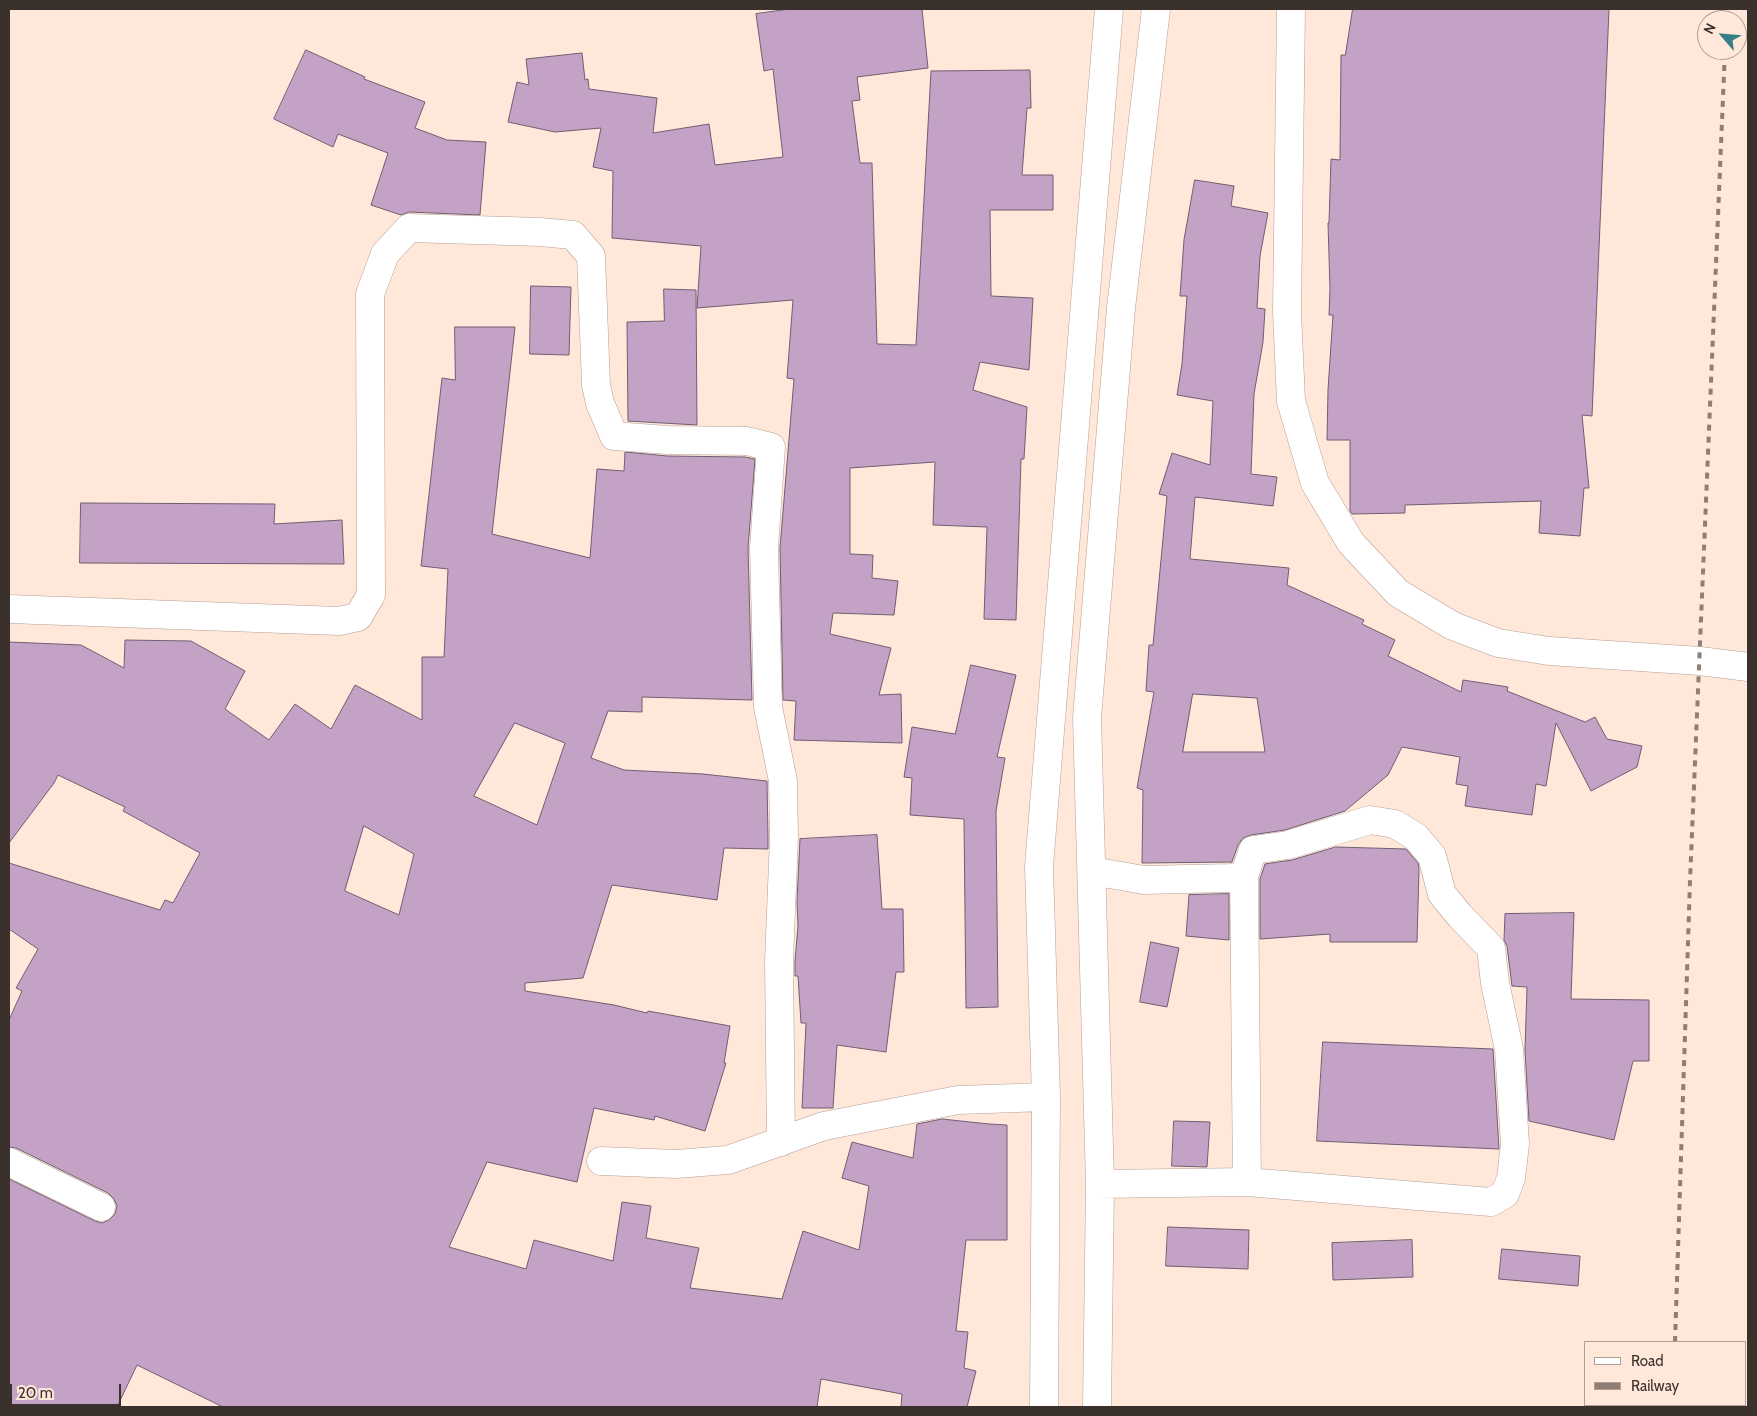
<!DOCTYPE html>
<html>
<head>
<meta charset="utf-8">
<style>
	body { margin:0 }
	#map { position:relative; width:1757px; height:1416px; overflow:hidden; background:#ffe7da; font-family:Cabin,sans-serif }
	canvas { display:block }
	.frame { position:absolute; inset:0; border:10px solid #3a312c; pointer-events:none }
	.legend { position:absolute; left:1584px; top:1341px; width:162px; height:65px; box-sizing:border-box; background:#ffe7da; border:1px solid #b09e94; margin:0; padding:6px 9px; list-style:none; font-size:15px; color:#3a312c }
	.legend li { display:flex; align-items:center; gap:10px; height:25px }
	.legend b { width:25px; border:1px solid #b09e94 }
	.north { position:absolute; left:1697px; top:10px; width:50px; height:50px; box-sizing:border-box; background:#ffe7da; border:1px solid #b09e94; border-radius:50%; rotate:297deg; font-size:14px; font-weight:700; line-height:20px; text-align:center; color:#3a312c }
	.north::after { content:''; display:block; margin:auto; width:18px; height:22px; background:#388087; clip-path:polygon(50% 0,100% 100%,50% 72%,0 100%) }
	.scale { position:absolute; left:10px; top:1384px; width:111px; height:22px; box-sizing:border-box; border:2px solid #3a312c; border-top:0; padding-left:6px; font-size:15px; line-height:18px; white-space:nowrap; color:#3a312c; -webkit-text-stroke:4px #ffe7da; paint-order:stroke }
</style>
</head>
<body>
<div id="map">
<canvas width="1757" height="1416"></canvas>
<div class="frame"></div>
<ul class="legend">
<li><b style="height:6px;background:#fff"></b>Road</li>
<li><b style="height:6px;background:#8e7e76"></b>Railway</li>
</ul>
<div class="north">N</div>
<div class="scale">20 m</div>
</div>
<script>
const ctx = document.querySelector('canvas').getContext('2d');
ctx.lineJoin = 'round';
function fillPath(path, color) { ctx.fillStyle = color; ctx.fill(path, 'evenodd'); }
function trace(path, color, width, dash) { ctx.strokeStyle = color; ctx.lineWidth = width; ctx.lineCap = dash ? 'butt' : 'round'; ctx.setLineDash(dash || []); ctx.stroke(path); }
const building = new Path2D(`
	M790 9H922L928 68 857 77 860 100 852 101 860 163H872L877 344 916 345 931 71 1030 70 1031 108H1027L1022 175H1053V210H990L991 296 1033 298 1029 370 980 362 973 390 1027 407 1024 459H1021L1016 620 984 619 987 527 933 525 935 462 850 468V554L873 555 872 578 898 581 894 615 833 613 830 634 891 648 879 695 901 694 902 743 794 740 796 701 783 700 780 548 794 379 787 378 793 300 697 308 701 246 612 238 613 171 593 167 601 128 555 132 508 122 517 82 529 85 526 59 582 53 585 80 588 79 589 89 657 98 653 133 709 124 715 165 783 157 773 69 764 71 756 14Z
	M1353 9H1609L1592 416 1582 415 1589 488H1584L1580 536 1539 533 1541 501 1405 505V513L1352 514 1350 511V440H1327L1328 390 1333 315H1329L1330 289 1328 223H1329L1331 159 1340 160 1341 55H1345Z
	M306 50 365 77 364 79 425 102 415 128 447 140 486 142 480 215 409 212 401 215 371 205 388 153 338 134 333 147 274 119Z
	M1195 180 1234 186 1231 206 1268 213 1260 256 1257 308 1265 309 1263 342 1254 394 1251 474 1277 477 1273 506 1195 497 1190 559 1289 568 1287 585 1364 620 1362 624 1395 640 1388 656 1461 692 1463 680 1508 687 1507 691 1585 722 1595 717 1607 739 1642 746 1637 767 1591 791 1556 723 1546 786 1536 784 1532 815 1465 806 1468 786 1456 784 1460 757 1402 747 1388 775 1345 811 1285 830 1251 835 1243 838 1238 845 1232 862 1142 863 1143 790 1137 788 1154 692 1146 691 1149 645H1153L1167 496 1159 494 1172 453 1210 465 1213 401 1177 395 1182 364 1187 296H1180L1184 240ZM1193 694 1257 698 1265 752H1183Z
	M531 286 571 287 569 355 530 354Z
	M664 289 696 290 697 425 628 421 627 322 664 321Z
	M455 327H515L492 534 590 558 597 469 624 471 625 452 667 456 745 457 755 459 748 548 752 700 642 697V712L608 711 591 758 624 770 703 774 767 781 768 837V849L724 848 717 900 612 885 583 978 525 983V991L614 1005 647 1013 648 1011 730 1026 724 1063H726L705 1131 655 1116 654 1120 594 1108 577 1182 487 1162 449 1247 526 1269 534 1240 613 1261 622 1202 651 1206 646 1238 699 1248 690 1288 782 1299 803 1231 859 1250 869 1186 842 1178 852 1142 913 1158 917 1124 942 1119 989 1124 1007 1125V1240H966L956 1331 968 1332 964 1368 976 1371 967 1407H901L902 1394 821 1379 817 1407H223L137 1365 117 1407H9V1179L95 1221 102 1223 109 1220 115 1214 117 1206 114 1199 108 1193 16 1148 9 1147V1020L22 991 16 988 38 949 9 929V863L160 910 165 900 173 903 200 853 123 811 125 807 58 775 54 783 9 843V642L81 645 124 668 125 640 191 641 245 671 225 709 269 740 295 704 331 729 355 685 422 720V657H444L448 569 421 566 442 378 455 380ZM515 723 565 743 537 825 474 796ZM364 826 414 854 399 915 345 891Z
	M81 503 275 504 274 524 342 520 344 564 80 563Z
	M971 665 1016 675 997 757 1005 758 996 811 998 1007 966 1008 964 819 910 815 912 778 904 777 912 727 955 734Z
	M877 835 882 909H903L904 972H896L886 1052 837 1045 833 1108H802L806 1023H801L798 976H795V961L798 926 797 901 800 839Z
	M1336 847 1406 849 1418 863 1419 869 1417 942H1330V934L1260 939V879L1265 864 1292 860Z
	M1229 894V940L1186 936 1189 895Z
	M1574 913 1571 999 1649 1000V1061H1633L1614 1140 1529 1121 1525 1050 1527 987 1512 986 1507 946 1504 940 1505 914Z
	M1151 942 1179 948 1167 1007 1140 1002Z
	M1323 1042 1493 1049 1499 1149 1317 1141Z
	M1174 1121 1210 1122 1207 1167 1172 1166Z
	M1168 1227 1249 1230 1248 1269 1166 1266Z
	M1412 1240 1413 1277 1333 1280 1332 1243Z
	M1502 1249 1580 1256 1578 1286 1499 1279Z`);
const minor = new Path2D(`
	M1291 9 1287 312 1291 401 1315 483 1351 543 1398 593 1453 626 1498 643 1549 651 1700 661 1748 667
	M9 609 339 621 358 617 371 595 370 294 385 254 409 228 540 232 573 235 591 256 596 385 600 403 614 436 667 440 747 441 771 447 764 548 768 707 783 781 784 837 779 961 781 1142
	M1092 871 1144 880 1231 878 1244 876 1253 850 1288 845 1370 820 1395 824 1416 837 1432 856 1442 894 1460 916 1491 948 1495 983 1509 1049 1515 1144 1511 1178 1505 1194 1491 1202 1247 1182 1100 1184
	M1244 876 1247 1182
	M601 1161 676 1164 728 1160 824 1126 958 1100 1046 1097
	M9 1162 101 1207
	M1044 1407 1046 1097 1039 866 1109 9
	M1097 1407 1100 1184 1087 718 1121 308 1156 9`);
const rail = new Path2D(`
	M1725 20 1726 9
	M1675 1342 1690 881 1725 50
	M1673 1407V1405`);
fillPath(building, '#c3a2c6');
trace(building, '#6e5f70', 1);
trace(minor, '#b69f93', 29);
trace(minor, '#fff', 28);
trace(rail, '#8e7e76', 4, [6, 6]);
</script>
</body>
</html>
